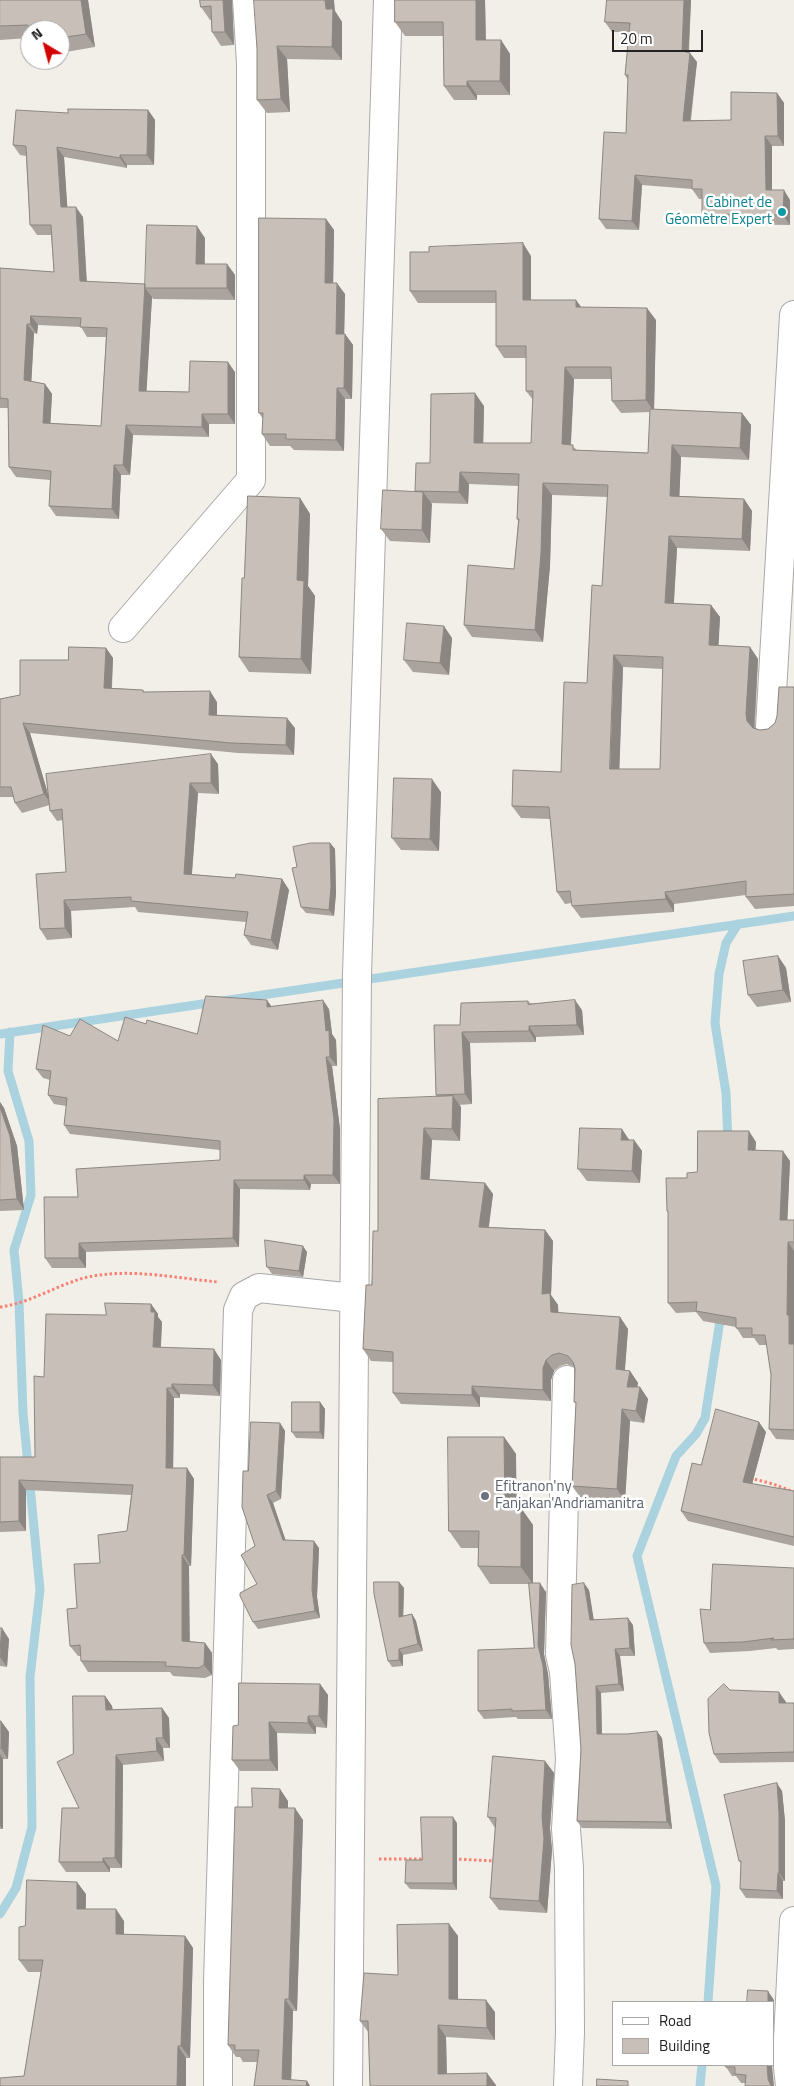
<!DOCTYPE html>
<html>
<head>
<meta charset="utf-8">
<style>
	body { margin:0 }
	#map { position:relative; width:794px; height:2086px; overflow:hidden; background:#f2efe9; font-family:"Titillium Web",sans-serif }
	canvas { display:block }
	.legend { position:absolute; left:612px; top:2001px; width:162px; height:65px; box-sizing:border-box; background:#fff; border:1px solid #a7a7a7; margin:0; padding:6px 9px; list-style:none; font-size:15px; color:#222 }
	.legend li { display:flex; align-items:center; gap:10px; height:25px }
	.legend b { width:25px; border:1px solid #a7a7a7 }
	.north { position:absolute; left:20px; top:20px; width:50px; height:50px; box-sizing:border-box; background:#fff; border:1px solid #a7a7a7; border-radius:50%; rotate:323deg; font-size:14px; font-weight:700; line-height:20px; text-align:center; color:#222 }
	.north::after { content:''; display:block; margin:auto; width:18px; height:22px; background:#d40000; clip-path:polygon(50% 0,100% 100%,50% 72%,0 100%) }
	.scale { position:absolute; left:612px; top:30px; width:91px; height:22px; box-sizing:border-box; border:2px solid #222; border-top:0; padding-left:6px; font-size:15px; line-height:18px; white-space:nowrap; color:#222; -webkit-text-stroke:4px #fff; paint-order:stroke }
</style>
</head>
<body>
<div id="map">
<canvas width="794" height="2086"></canvas>
<ul class="legend">
<li><b style="height:6px;background:#fff"></b>Road</li>
<li><b style="height:14px;background:#c7bfb8"></b>Building</li>
</ul>
<div class="north">N</div>
<div class="scale">20 m</div>
</div>
<script>
const ctx = document.querySelector('canvas').getContext('2d');
ctx.lineJoin = 'round';
function trace(path, color, width, dash) { ctx.strokeStyle = color; ctx.lineWidth = width; ctx.lineCap = dash ? 'butt' : 'round'; ctx.setLineDash(dash || []); ctx.stroke(path); }
function fillPath(path, color) { ctx.fillStyle = color; ctx.fill(path, 'evenodd'); }
function drawText(font, color, halo, rows, align = 'center') {
  ctx.font = font + ' "Titillium Web",sans-serif'; ctx.lineWidth = 5; ctx.setLineDash([]); ctx.textBaseline = 'middle'; ctx.strokeStyle = halo; ctx.fillStyle = color; for (const [text, x, y, turn = 0] of rows) {
    ctx.save(); ctx.translate(x, y); ctx.rotate((+turn || 0) * Math.PI / 180); ctx.textAlign = isNaN(turn) ? turn : align; if (halo) ctx.strokeText(text, 0, 0); ctx.fillText(text, 0, 0); ctx.restore();
  }
}
const stream = new Path2D(`
	M0 1034 794 916
	M728 1143 726 1093 715 1023 719 974 726 943 738 924
	M0 1914 16 1888 32 1827 30 1677 40 1590 23 1413 19 1302 14 1250 31 1195 29 1141 8 1071 10 1032
	M708 2002 716 1886 637 1556 676 1456 696 1434 705 1418 721 1314
	M700 2086 702 2065`);
const path = new Path2D(`
	M0 1307C31 1303 58 1284 88 1277 130 1268 176 1278 218 1282
	M750 1478 773 1484 794 1492
	M379 1859H425
	M454 1859 495 1861`);
const minor = new Path2D(`
	M123 628 251 480V63L247 0
	M770 727 794 315
	M567 1380 560 1654 564 1672 570 1758 566 1829 569 1868 570 2032 568 2086
	M218 2086V1982L238 1310 244 1296 259 1288 354 1298
	M348 2086 357 974 388 0
	M790 2086 787 2058 794 1921`);
const wall = new Path2D(`
	M0 0H88L95 47 60 53V30H30V38L0 40Z
	M200 0H232L234 45 221 46 212 32 211 20H210L201 7Z
	M395 0H485L486 40H501L510 54V95H477V100H454L444 86 443 36H405L395 22Z
	M607 0H691L689 52 697 62 691 120H731L777 93 784 103V146H772V190L790 200V225L709 224 702 214V199H699L692 189 642 185 639 230 606 229 599 219 626 133 628 80 625 75 629 32H612L605 22Z
	M335 11 342 22V60L287 59 290 112 267 113 257 100V49Z
	M148 110 155 120 154 165H127V168L64 157 67 207 83 217 87 282 145 284 205 238V264H227L235 275V300L153 299 152 297 146 391 189 392 235 372V424H209V437L133 435 130 475H121L119 519 56 516 49 506 50 480 16 477 9 467 8 408H0V268L54 272 51 235H37L30 225 26 156 20 155 13 145 68 113ZM38 325 81 327 87 337H106L101 426 50 423 52 394 45 384 31 381 34 333 37 334Z
	M326 219 334 230 333 283 345 294 344 334H345L353 345 352 399H345L344 451 294 450 290 446H270L262 434 263 419 259 413Z
	M531 256V300L581 307 656 320 654 409 742 413 751 425 749 460 681 457 679 496 744 499 752 511 750 551 677 548 674 603 711 605 720 617 718 645 750 647 758 659 755 728 760 730 768 729 775 723 794 687V906L755 909 746 897V895L674 904V912L581 918 572 906V903L565 904 557 892 550 819 521 818 512 806 561 772 587 683 602 586 608 497 552 495 550 566 543 642 472 637 464 625 514 569 518 521 517 519 518 486 469 484 468 504 431 503 430 543 390 541 381 529 416 491 430 463 484 406 483 443H531L533 400 526 391V358H504L496 346V303H418L410 291ZM574 379H612V401L621 413 650 412 648 453 577 450 571 445ZM623 667 663 669 660 769H619Z
	M300 498 310 514 308 586 315 596 311 674 249 672 239 657 244 578Z
	M452 638 449 675 413 672 404 660Z
	M106 648 113 658 112 688 143 690 144 692 217 702V715L295 728 294 755 238 753 30 733 48 794 218 764 219 794 198 793 192 874 235 878 282 879 289 890 278 950 251 945 244 935 246 922 138 912 135 907 71 911 72 938 47 940 40 929 66 872 63 820 57 821 50 811V805L22 813 15 803 13 797H0V699L20 695 68 660Z
	M441 792 439 851 401 850 392 838Z
	M330 843 335 849 336 893 334 916 306 913 301 907 297 867Z
	M778 956 786 968 791 1002 757 1007 748 995Z
	M528 1001 530 1003 582 1010 584 1035 536 1037V1042L470 1043 472 1104 459 1105 461 1107 460 1141 432 1140 429 1180 485 1183 493 1194 489 1227 545 1230 553 1241 551 1295 558 1305V1313L620 1317 628 1329 625 1370 630 1371 638 1383 637 1387H640L648 1399 644 1423 630 1421 625 1501 580 1497 572 1486 576 1404 574 1402V1367L567 1364 560 1366 554 1371 551 1380V1401L480 1397V1407L401 1404 393 1393V1362L371 1361 363 1349 378 1231 437 1097 436 1095 460 1025Z
	M271 1006 329 1009 332 1034 336 1040 337 1066H332L340 1129V1184H311L310 1190 240 1189 239 1247 86 1252V1268H52L45 1258 78 1197 220 1160V1150L70 1134 64 1125 66 1106 54 1104 48 1095 50 1080 43 1078 36 1069 70 1036 118 1041 146 1024 197 1034Z
	M0 1102 4 1108 17 1146 24 1210 0 1211Z
	M634 1140 642 1151 640 1183 587 1181 578 1169Z
	M756 1142 755 1150 790 1161 787 1220H794V1440L776 1439 769 1429 771 1375 767 1345H759L754 1338H743L736 1327 703 1321 696 1312 676 1313 668 1303V1213L667 1211 687 1178Z
	M307 1252 303 1277 272 1274 267 1267Z
	M151 1304 158 1314V1317L162 1322 161 1348 221 1360 220 1396 180 1394V1398H174L173 1468H187L194 1479 191 1566H189V1641L205 1643 212 1653V1675L205 1678 173 1676 170 1672H88L81 1661V1656H78L70 1646 77 1608 100 1563 127 1531 131 1495 26 1490V1531L0 1532V1457H35L44 1377 106 1315Z
	M320 1402 325 1409 324 1439 296 1438 292 1432Z
	M280 1423 285 1431 281 1499 273 1503 285 1540 319 1548 317 1597 320 1618 258 1629 253 1622 257 1584 255 1546 248 1471Z
	M766 1432 752 1484 794 1491V1546L688 1521 681 1511 701 1465Z
	M504 1437 516 1454V1508H521L533 1525V1583L546 1592 544 1654 548 1674 552 1719H518L516 1717 484 1719 478 1711 534 1648 529 1584H490L478 1566V1548H461L449 1531Z
	M794 1568V1649L778 1650 776 1648 750 1651 710 1653 704 1643 710 1610Z
	M399 1582 404 1588 403 1616 412 1614 416 1621 423 1651 403 1655V1666L392 1667 388 1661Z
	M589 1590 593 1619 633 1625 635 1656H620L624 1691 601 1693 602 1734 662 1738 672 1829 582 1828 577 1821Z
	M0 1628 9 1639 7 1667 0 1666V1671Z
	M320 1684 328 1695 327 1728 316 1727V1734L277 1733 278 1771H240L232 1760 238 1725Z
	M730 1690 786 1702V1703H794V1762L720 1763 714 1754Z
	M105 1696 112 1706 113 1710 162 1708 169 1718 170 1748H163L164 1761 123 1765 122 1868H110V1872H66L59 1862 79 1808 73 1754Z
	M0 1721H1L9 1732 8 1759H3V1829H0Z
	M545 1761 554 1773 550 1828 552 1850 547 1913 499 1910 490 1898 495 1828 488 1817Z
	M782 1791 785 1821V1881H783V1899L746 1898 740 1889 741 1863 739 1861Z
	M288 1801V1808L303 1820 297 2011H293L291 2080 307 2081 310 2086H254L257 2062H243L240 2057H236L228 2045 252 1807Z
	M457 1823V1890L410 1889 405 1883 422 1860Z
	M86 1894V1909L124 1921V1934L185 1936 193 1948 190 2058H186V2086H0L24 2076 41 1972H28L19 1960 25 1926Z
	M449 1924 458 1936V1999L495 2012V2040L446 2037 447 2074 496 2085 370 2086 369 2033 360 2021 398 1975Z
	M772 2065 745 2083H741L736 2076H732L726 2067Z`);
const shadedWall = new Path2D(`
	M81 0H88L95 47 86 34Z
	M223 0H232L234 45 225 32Z
	M325 0H334L335 11 342 22V60L332 47 326 9Z
	M476 0H485L486 54 476 40Z
	M684 0H691L688 61 682 51Z
	M501 40 510 54V95L500 81Z
	M277 46 287 59 290 112 281 99Z
	M690 53 697 62 689 130 683 121Z
	M467 81 477 95V100L467 86Z
	M777 93 784 103V146L778 136Z
	M148 110 155 120 154 165 147 155Z
	M765 136 772 146V200L766 190Z
	M57 147 64 157 68 217 61 207Z
	M120 155 127 165V168L120 158Z
	M635 175 642 185 639 230 632 221Z
	M784 190 790 200V225L783 215Z
	M76 207 83 217 87 291 80 281Z
	M326 219 334 230 333 294 325 283Z
	M197 226 205 238 204 275 196 264Z
	M523 243 531 256V313L523 300Z
	M227 264 235 275V300L227 288Z
	M337 283 345 294 344 345 336 334Z
	M145 284V288L152 297 146 401 139 391Z
	M576 300 585 312 576 307Z
	M647 308 656 320 654 412 646 400Z
	M31 316 38 325 37 334 30 324Z
	M27 324 34 333 31 390 24 380Z
	M345 334 353 345 352 399 344 388Z
	M228 362 235 372V424L228 414Z
	M565 367 574 379 570 457 562 444Z
	M45 384 52 394 50 433 43 423Z
	M337 388 345 399 344 451 336 440Z
	M475 393 484 406 483 455 474 443Z
	M742 413 751 425 749 460 740 448Z
	M202 414 209 424V437L202 427Z
	M126 425 133 435 130 475 123 465Z
	M672 445 681 457 679 508 670 496Z
	M114 465 121 475 119 519 112 509Z
	M460 472 469 484 468 504 459 492Z
	M543 483 552 495 550 566 543 642 535 630Z
	M423 492 432 504 430 543 422 530Z
	M300 498 310 514 308 586 315 596 311 674 301 659 297 580Z
	M744 499 752 511 750 551 742 539Z
	M669 536 677 548 673 615 665 603Z
	M711 605 720 617 718 657 709 645Z
	M444 626 452 638 449 675 440 663Z
	M750 647 758 659 754 726 756 734 747 721 746 714Z
	M106 648 113 658 111 698 104 688Z
	M614 655 623 667 619 781 610 769Z
	M210 691 217 702V725L209 715Z
	M287 718 295 728 294 755 286 745Z
	M23 723 30 733 51 804 44 794Z
	M211 754 218 764 219 794 211 783Z
	M432 779 441 792 439 851 430 839Z
	M190 783 198 793 191 884 184 874Z
	M330 843 335 849 336 893 334 916 329 910Z
	M282 879 289 890 278 950 271 940Z
	M665 892 674 904V912L666 899Z
	M64 900 71 911 72 938 65 928Z
	M778 956 786 968 791 1002 783 990Z
	M267 1000 274 1010 267 1007Z
	M323 1000 329 1009 332 1034 336 1040 337 1066 330 1057 326 1031Z
	M575 1000 582 1010 584 1035 577 1025Z
	M529 1026 536 1037V1042L529 1031Z
	M462 1032 470 1043 472 1104 465 1094Z
	M326 1057 332 1066 340 1129V1184L333 1175Z
	M453 1096 461 1107 460 1141 452 1129Z
	M0 1102 4 1108 17 1146 24 1210 17 1199 0 1107Z
	M424 1128 432 1140 429 1191 421 1179Z
	M622 1129 630 1141 621 1140Z
	M749 1131 756 1142 755 1160 748 1150Z
	M634 1140 642 1151 640 1183 632 1171Z
	M783 1151 790 1161 787 1230 780 1220Z
	M304 1175 311 1184 310 1190 304 1180Z
	M234 1180 240 1189 239 1247 233 1238Z
	M485 1183 493 1194 487 1238 479 1227Z
	M545 1230 553 1241 551 1295 558 1305 559 1324 551 1312 542 1294Z
	M788 1242 794 1251V1351L789 1344 787 1315Z
	M79 1243 86 1252V1268L79 1258Z
	M303 1246 307 1252 303 1277 299 1271Z
	M151 1304 158 1314V1317L162 1322 160 1358 153 1347Z
	M620 1317 628 1329 624 1380 616 1369Z
	M214 1349 221 1360 220 1396 213 1385Z
	M546 1360 554 1371 551 1380V1401L543 1390V1368Z
	M630 1371 638 1383 635 1398 627 1387Z
	M172 1384 180 1394V1398L172 1388Z
	M472 1386 480 1397V1407L472 1395Z
	M640 1387 648 1399 644 1423 636 1411Z
	M167 1388 174 1398 173 1478 166 1468Z
	M320 1402 325 1409 324 1439 320 1432Z
	M622 1409 630 1421 625 1501 617 1489Z
	M759 1422 766 1432 750 1492 743 1482Z
	M280 1423 285 1431 281 1499 276 1491Z
	M504 1437 516 1454 517 1525 505 1508Z
	M187 1468 194 1479 191 1566 184 1555Z
	M19 1480 26 1490V1531L19 1521Z
	M267 1495 273 1503 288 1547 283 1540Z
	M521 1508 533 1525V1584L521 1567Z
	M314 1541 319 1548 317 1597 320 1618 315 1611 312 1590Z
	M182 1555 189 1566 190 1651 182 1641Z
	M399 1582 404 1588 403 1623 399 1617Z
	M540 1583 546 1592 544 1654 548 1674 552 1719 546 1710 538 1645Z
	M584 1583 589 1590 595 1627 590 1620Z
	M412 1614 416 1621 423 1651 418 1644Z
	M628 1618 633 1625 635 1656 630 1648Z
	M2 1628 9 1639 7 1667 0 1657Z
	M205 1643 212 1653V1675L204 1665Z
	M399 1649 403 1655V1666L399 1660Z
	M615 1649 620 1656 624 1691 619 1684Z
	M320 1684 328 1695 327 1728 319 1716Z
	M596 1686 601 1693 602 1741 597 1734Z
	M779 1692 786 1702 785 1712 779 1703Z
	M105 1696 112 1706 113 1720 106 1710Z
	M162 1708 169 1718 170 1748 163 1738Z
	M308 1716 316 1727V1734L308 1723Z
	M1 1721 9 1732 8 1759 1 1748Z
	M269 1722 277 1733 278 1771 270 1760Z
	M657 1731 662 1738 672 1829 667 1822Z
	M156 1738 163 1748 164 1761 157 1751Z
	M0 1754 3 1759V1829L0 1826Z
	M116 1755 123 1765 122 1868 115 1858Z
	M545 1761 554 1773 550 1828 552 1850 547 1913 539 1901 542 1816Z
	M777 1783 782 1791 785 1821V1881L779 1873Z
	M280 1789 288 1801V1820L279 1808Z
	M295 1808 303 1820 297 2011 289 1999Z
	M453 1817 457 1823V1890L453 1883Z
	M103 1858 110 1868V1872L103 1862Z
	M778 1873 783 1881V1899L777 1891Z
	M77 1882 86 1894 85 1921 77 1909Z
	M116 1909 124 1921V1946L116 1934Z
	M449 1924 458 1936V2011L449 1999Z
	M185 1936 193 1948 190 2058 181 2046Z
	M768 1991 774 2000 773 2033V2002H768Z
	M285 1999 293 2011 291 2086 282 2079Z
	M486 2000 495 2012V2040L487 2028Z
	M438 2025 446 2037 447 2086 438 2074Z
	M178 2046 186 2058V2086H177Z
	M767 2065H772L774 2086H771L768 2079Z
	M487 2073 496 2085V2086H487Z
	M307 2081 310 2086H306Z`);
const building = new Path2D(`
	M0 0H81L86 34 60 38V30H30V35L28 25 0 26Z
	M200 0H223L225 32H212L211 6 201 7Z
	M254 0H325L326 9H333L332 47 277 46 281 99 257 100V49Z
	M395 0H476V40H501L500 81H467V86H444L443 22H395Z
	M607 0H684L682 51 690 53 683 121 731 120V92L777 93 778 136H765L766 190H784L783 215 702 214V189H692V180L635 175 632 221 599 219 604 132 626 133 628 75H625L630 23 605 22Z
	M68 109 148 110 147 155H120V158L57 147 61 207H76L80 281 145 284 139 391 189 392 190 361 228 362V414H202V427L126 425 123 465H114L112 509 49 506 51 471 9 467 8 399 0 398V268L54 272 51 225H30L26 146 13 145 16 110 68 113ZM31 316 81 318 80 327 107 328 101 426 43 423 45 384 24 380 27 324H30Z
	M259 218 326 219 325 283H337L336 334H345L344 388H337L336 440 286 439V434H262L263 413H259Z
	M147 225 197 226 196 264H227V288H145Z
	M523 243V300H576V307L647 308 646 400 612 401 611 367H565L562 444 573 445V450L648 453 650 409 742 413 740 448 672 445 670 496 744 499 742 539 669 536 665 603 711 605 709 645 750 647 746 714 747 721 753 728 760 730 768 729 775 723 777 716 779 687H794V894L746 897V881L665 892 666 899 572 906 570 891 557 892 549 807 512 806 513 770 561 772 564 682 587 683 592 585 602 586 608 485 543 483 541 553 535 630 464 625 468 565 514 569 519 519H517L519 474 460 472 459 492 415 491 416 463H430L431 394 475 393 474 443H531L533 391H526V346H496V291H410V252H429V247ZM614 655 663 657 660 769H610Z
	M383 490 423 492 422 530 381 529Z
	M248 496 300 498 297 580 304 581 301 659 239 657 242 578H244Z
	M407 623 444 626 440 663 404 660Z
	M69 647 106 648 104 688 143 690V692L210 691 209 715 287 718 286 745 231 743 23 723 44 794 15 803 11 787H0V699L20 695V660H68Z
	M211 754V783H190L184 874 235 878 236 874 282 879 271 940 244 935 248 912 131 901V897L64 900 65 928 40 929 36 874 66 872 62 809 50 811 46 774Z
	M394 778 432 779 430 839 392 838Z
	M311 843H330L331 887 329 910 301 907 292 868 297 867 293 847Z
	M778 956 783 990 748 995 743 961Z
	M206 996 267 1000V1007L323 1000 326 1031 329 1030 330 1057H326L334 1120 333 1175H304V1180H234L233 1238 79 1243V1258H45L44 1197H78L76 1169 220 1160V1141L64 1125 67 1098 48 1095 51 1071 36 1069 43 1025 70 1036 80 1019 118 1041 125 1017 146 1024 147 1020 197 1034Z
	M575 1000 577 1025 529 1026V1031L462 1032 465 1094 436 1095 434 1025H460L461 1003 528 1001V1004Z
	M453 1096 452 1129 424 1128 421 1179 485 1183 479 1227 545 1230 542 1294 550 1293 551 1312 620 1317 616 1369 630 1371 627 1387H640L636 1411 622 1409 617 1489 572 1486 576 1402H574L575 1368 573 1362 568 1356 559 1353 552 1355 546 1360 543 1368V1390L472 1386V1395L393 1393V1352L363 1349 366 1285H372L373 1231H378V1099Z
	M0 1107 10 1136 17 1199 0 1200Z
	M580 1128 622 1129 621 1140H634L632 1171 578 1169Z
	M698 1131H749L748 1150 783 1151 780 1220H794V1242H788L787 1315H789V1344H794V1430L769 1429 771 1375 765 1335H752V1328H736V1318L696 1311 697 1302 668 1303V1211H667L666 1178H687V1173L697 1172Z
	M265 1240 303 1246 299 1271 267 1267Z
	M105 1303 151 1304V1312H155L153 1347 214 1349 213 1385 172 1384V1388H167L166 1468H187L184 1555H182V1641L205 1643 204 1665 198 1668 165 1666 166 1662 81 1661 80 1645 70 1646 67 1609 77 1608 74 1564 100 1563 98 1535 127 1531 133 1485 19 1480V1521L0 1522V1457H35L34 1376 44 1377 46 1314 106 1315Z
	M292 1402H320V1432H292Z
	M716 1409 759 1422 743 1482 794 1491V1537L681 1511 692 1463 701 1465Z
	M251 1422 280 1423 276 1491 267 1495 283 1540 314 1541 312 1590 315 1611 253 1622 240 1596V1593L257 1584 241 1555 255 1546 242 1507 243 1471H248Z
	M448 1437H504L505 1508H521V1567L478 1566 479 1531H449Z
	M713 1564 794 1568V1639L771 1640 774 1638 743 1642 704 1643 700 1609 710 1610Z
	M374 1582H399V1617L412 1614 418 1644 399 1649V1660L388 1661 374 1594Z
	M529 1583H540L538 1645 543 1666 546 1710 512 1711V1709L478 1711V1650L534 1648Z
	M584 1583 590 1620 628 1618 630 1648 615 1649 619 1684 596 1686 597 1734H627L657 1731 667 1822 577 1821 581 1750 575 1664 571 1645 572 1585Z
	M0 1628H2L0 1650Z
	M239 1683 320 1684 319 1716H308V1723L269 1722 270 1760H232L233 1726 238 1725Z
	M724 1684 730 1690 779 1692V1703H794V1752L714 1754 709 1733 708 1699Z
	M73 1696H105L106 1710 162 1708 163 1738H156L157 1751 116 1755 115 1858H103V1862H59L62 1808H79L57 1762 73 1754Z
	M0 1721H1V1748H0Z
	M493 1756 545 1761 542 1816 544 1839 539 1901 490 1898 496 1818 488 1817Z
	M777 1783 779 1813V1873H778L777 1891 740 1889 741 1861H739L724 1795Z
	M252 1788 280 1789 279 1808H295L289 1999H285L282 2079 307 2081 306 2086H254L259 2050H235V2045H228L235 1807H252Z
	M421 1817H453V1883H405L406 1860H422Z
	M27 1880 77 1882V1909H116V1934L185 1936 181 2046H178L177 2086H0V2078L24 2076 43 1960H19V1927L25 1926Z
	M449 1924V1999L486 2000 487 2028 438 2025V2074L487 2073V2086H370L368 2021H360L364 1973 398 1975 397 1925Z
	M748 1990 768 1991V2002H747Z
	M726 2065H767L768 2079 771 2086H745L746 2075 735 2074V2067H726Z
	M597 2079 628 2081V2086H597Z`);
const markers = [
	[782,212,5,"#0f9aa8"],
	[485,1496,5,"#6b7280"]
];
const cultureNames = [
	["Cabinet de",772,203],
	["Géomètre Expert",772,220]
];
const worshipNames = [
	["Efitranon'ny",495,1487],
	["Fanjakan'Andriamanitra",495,1504]
];
trace(stream, '#aad3df', 9);
trace(minor, '#a9a9a9', 30);
trace(path, '#fa8072', 3, [2.5, 2.5]);
trace(minor, '#fff', 28);
fillPath(wall, '#aba49e');
fillPath(shadedWall, '#8b8681');
fillPath(building, '#c7bfb8');
trace(building, '#8b8681', 1);
for (const [x, y, r, color] of markers) { const dot = new Path2D(); dot.arc(x, y, r, 0, 2 * Math.PI); ctx.fillStyle = color; ctx.fill(dot); trace(dot, '#fff', 2); }
drawText('15px', '#0d838f', '#fff', cultureNames, 'right');
drawText('15px', '#5b616d', '#fff', worshipNames, 'left');
</script>
</body>
</html>
